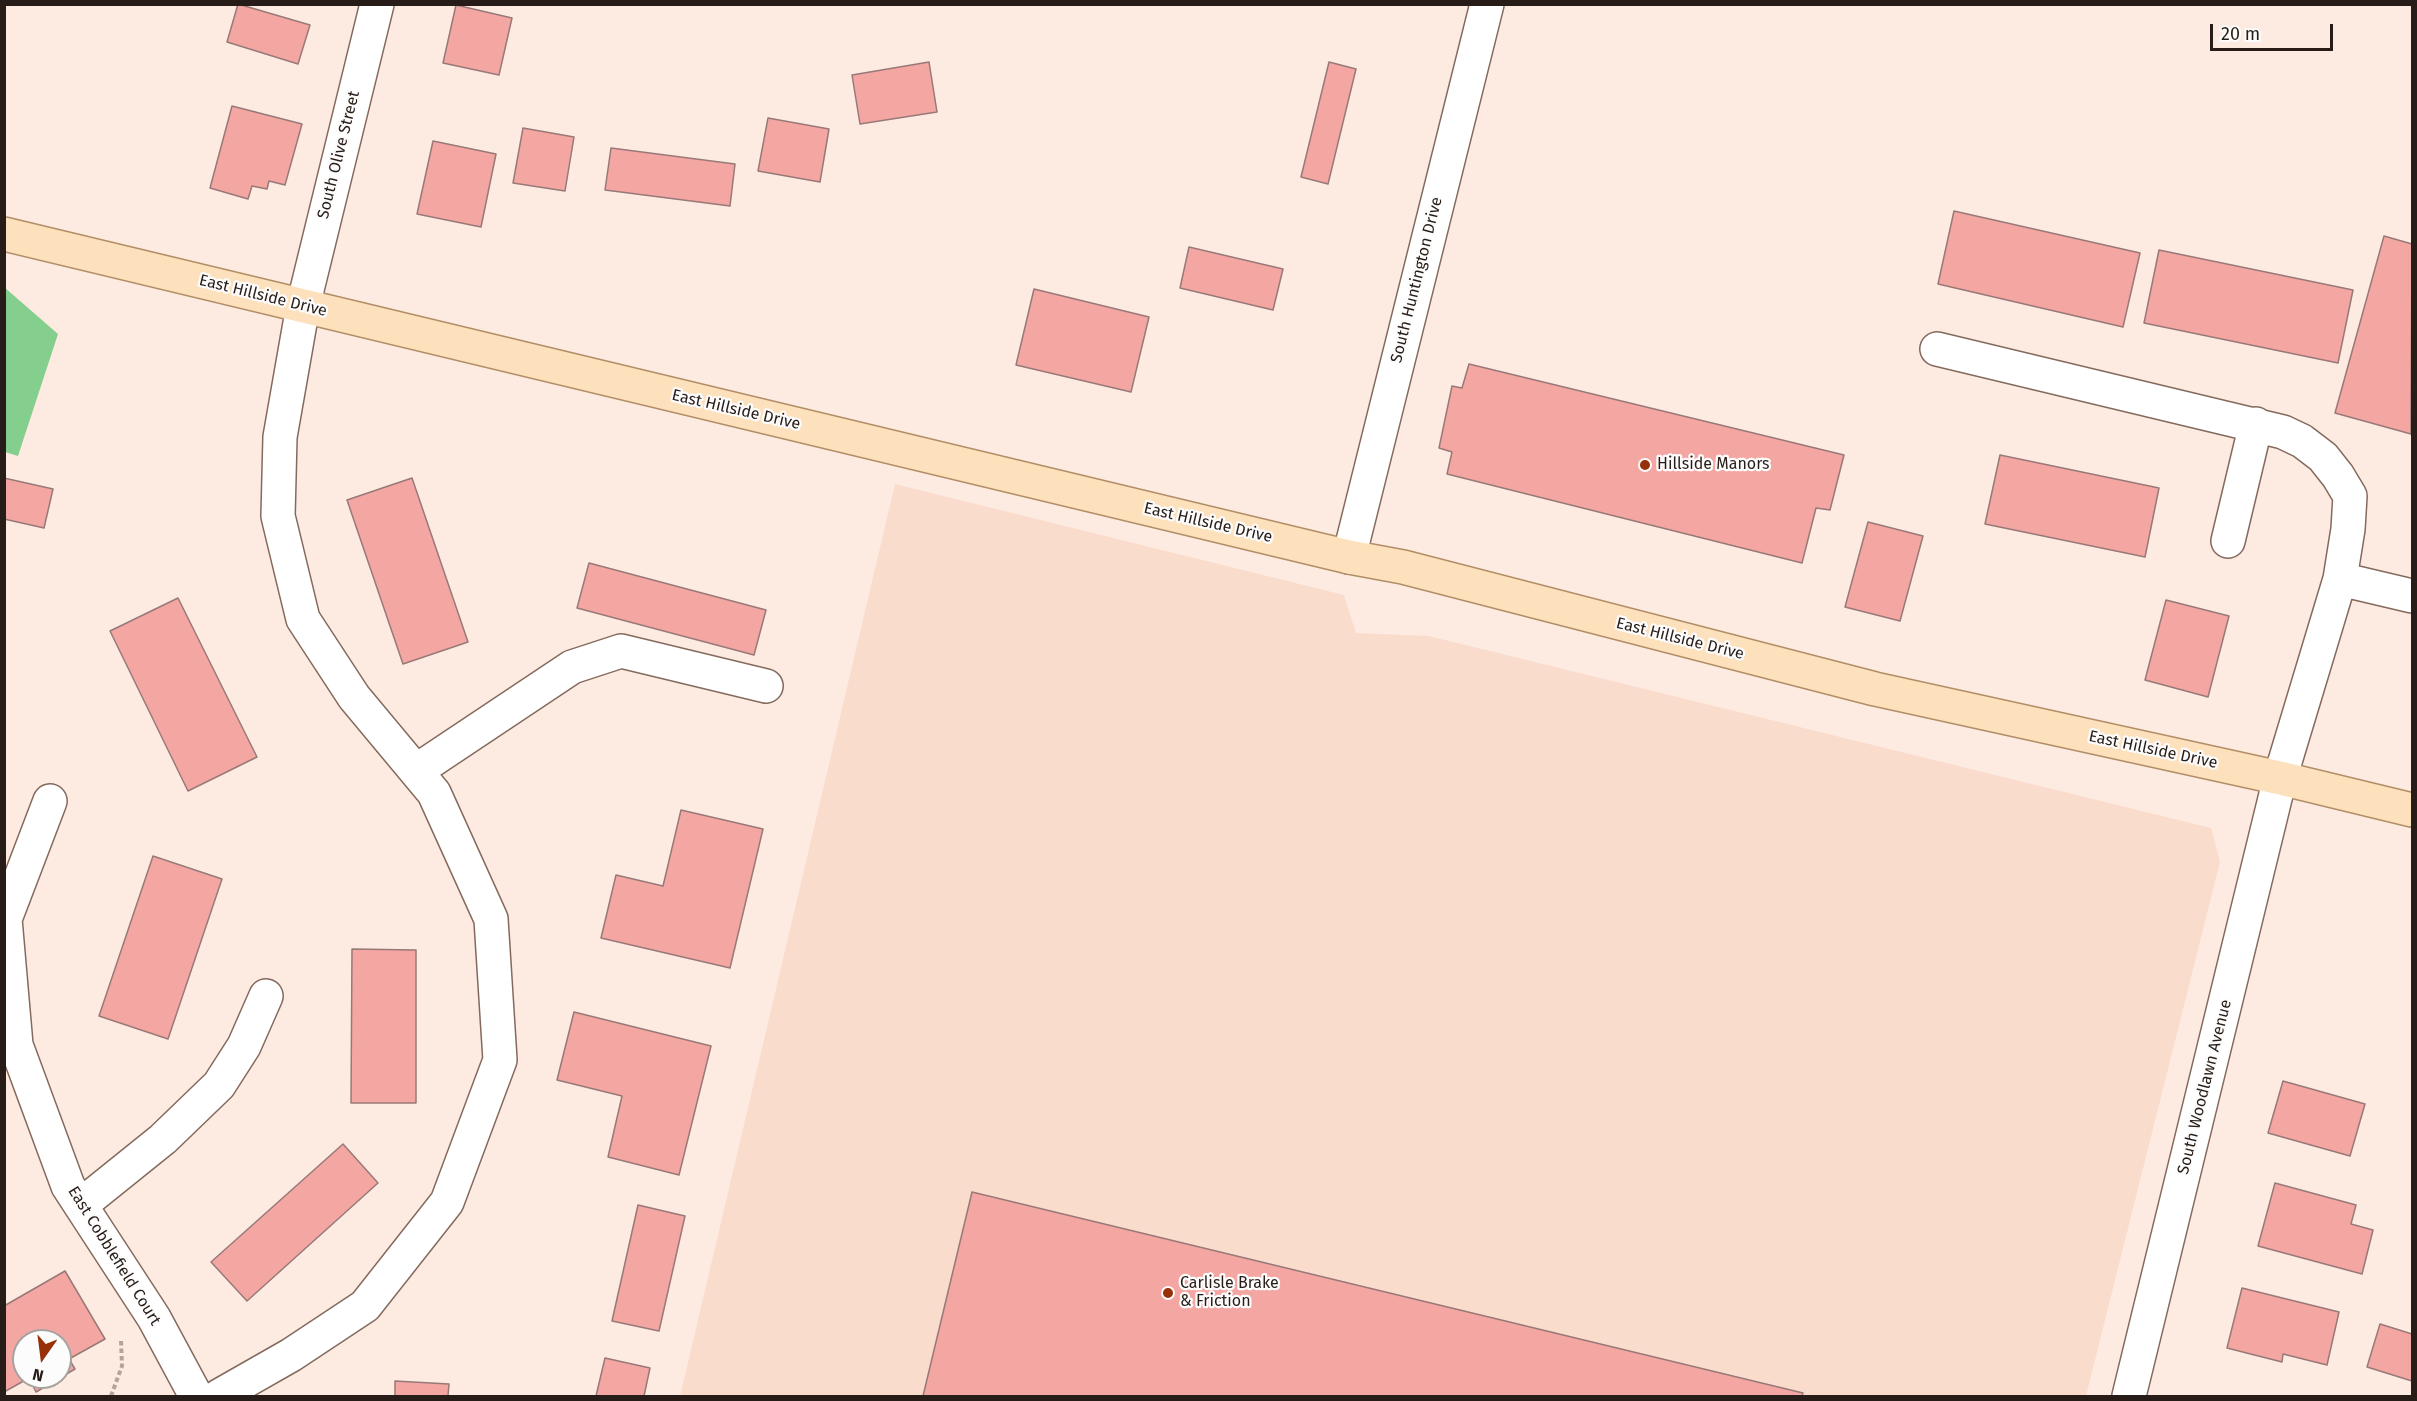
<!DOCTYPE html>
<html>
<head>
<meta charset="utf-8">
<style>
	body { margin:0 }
	#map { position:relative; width:2417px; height:1401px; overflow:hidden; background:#fdebe2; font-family:"Fira Sans",sans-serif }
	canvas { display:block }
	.frame { position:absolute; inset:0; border:6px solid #271c17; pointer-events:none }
	.north { position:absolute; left:12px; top:1329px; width:60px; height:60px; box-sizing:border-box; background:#fcfcfc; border:2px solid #a7a2a0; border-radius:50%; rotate:194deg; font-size:16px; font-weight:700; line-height:24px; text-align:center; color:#271c17 }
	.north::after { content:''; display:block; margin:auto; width:21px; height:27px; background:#973109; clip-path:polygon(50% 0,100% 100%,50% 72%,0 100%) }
	.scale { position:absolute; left:2210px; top:24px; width:123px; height:27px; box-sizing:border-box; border:3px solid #271c17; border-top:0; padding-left:8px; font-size:18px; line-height:21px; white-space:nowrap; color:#271c17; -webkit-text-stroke:4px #fcfcfc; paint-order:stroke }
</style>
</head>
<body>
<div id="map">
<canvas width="2417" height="1401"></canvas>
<div class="frame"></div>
<div class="north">N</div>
<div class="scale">20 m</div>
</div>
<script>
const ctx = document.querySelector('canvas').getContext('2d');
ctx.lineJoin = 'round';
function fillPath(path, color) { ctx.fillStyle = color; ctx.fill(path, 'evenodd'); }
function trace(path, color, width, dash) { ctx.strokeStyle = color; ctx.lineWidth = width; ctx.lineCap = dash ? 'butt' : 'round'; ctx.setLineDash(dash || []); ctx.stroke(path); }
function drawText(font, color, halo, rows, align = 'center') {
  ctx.font = font + ' "Fira Sans",sans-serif'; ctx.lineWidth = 4.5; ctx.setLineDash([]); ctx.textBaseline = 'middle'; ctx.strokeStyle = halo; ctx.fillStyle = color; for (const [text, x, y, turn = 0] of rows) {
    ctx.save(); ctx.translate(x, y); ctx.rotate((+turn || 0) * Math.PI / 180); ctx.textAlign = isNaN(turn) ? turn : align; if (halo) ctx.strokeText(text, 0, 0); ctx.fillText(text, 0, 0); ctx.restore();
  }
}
const built = new Path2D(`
	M895 484 1344 595 1356 633 1429 636 2211 828 2220 862 2086 1396H680Z`);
const forest = new Path2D(`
	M4 287 58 334 18 456 5 452Z`);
const building = new Path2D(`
	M238 4 310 25 298 64 227 42Z
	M456 5 512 18 499 75 443 63Z
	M929 62 937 112 860 124 852 75Z
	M1329 62 1356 69 1328 184 1301 177Z
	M232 106 302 124 285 185 269 181 267 189 252 186 248 199 210 188Z
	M768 118 829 129 820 182 758 171Z
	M523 128 574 137 565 191 513 183Z
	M433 141 496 154 481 227 417 214Z
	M611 148 735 164 730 206 605 190Z
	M1954 211 2140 253 2123 327 1938 284Z
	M2384 236 2412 244 2411 434 2335 413Z
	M1189 247 1283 269 1273 310 1180 288Z
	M2159 250 2353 290 2338 363 2144 323Z
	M1034 289 1149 317 1131 392 1016 365Z
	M1469 364 1844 455 1830 510 1816 508 1802 563 1447 474 1452 452 1439 448 1452 386 1462 388Z
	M2000 455 2159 488 2145 557 1985 524Z
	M4 478 53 489 44 528 4 519Z
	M412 478 468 642 403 664 347 500Z
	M1868 522 1923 536 1900 621 1845 607Z
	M589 563 766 610 754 655 577 608Z
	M178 598 257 757 188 791 110 631Z
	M2166 600 2229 616 2208 697 2145 680Z
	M681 810 763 829 730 968 601 938 616 875 663 886Z
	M153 856 222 879 168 1039 99 1016Z
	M352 949 416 950V1103H351Z
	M574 1012 711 1046 679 1175 608 1157 622 1096 557 1080Z
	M2283 1081 2365 1104 2350 1156 2268 1133Z
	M343 1144 378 1183 247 1301 211 1262Z
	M2275 1183 2356 1205 2351 1224 2373 1230 2362 1274 2258 1246Z
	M972 1192 1803 1393 1802 1396H923Z
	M638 1205 685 1216 659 1331 612 1321Z
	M65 1271 105 1339 69 1359 75 1369 36 1392 29 1378 4 1392V1306ZM24 1341H60V1377H24Z
	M2242 1288 2339 1312 2327 1365 2283 1354 2282 1362 2227 1348Z
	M2380 1324 2412 1334V1381L2367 1367Z
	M605 1358 650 1368 644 1396H596Z
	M395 1381 449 1384 448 1396H395Z`);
const path = new Path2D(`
	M111 1396 122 1366 121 1340`);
const minor = new Path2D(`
	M1937 349 2283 432 2302 441 2323 457 2338 476 2350 496 2348 529 2340 579 2280 778 2129 1396
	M2228 541 2256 424
	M1349 557 1487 4
	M2340 579 2412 596
	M416 771 572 667 621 651 766 686
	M50 801 5 919 16 1045 68 1186 154 1318 196 1396
	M81 1205 163 1139 219 1085 244 1046 266 996
	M219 1396 291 1355 365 1306 447 1202 500 1060 491 919 434 793 354 697 303 619 278 516 280 437 303 306 377 4`);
const major = new Path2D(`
	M4 234 1349 557 1403 567 1875 689 2280 778 2412 810`);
const markers = [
	[1645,465,6,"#973109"],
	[1168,1293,6,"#973109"]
];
const streetNames = [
	["South Olive Street",339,155,-76],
	["South Huntington Drive",1417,280,-76],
	["East Hillside Drive",263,296,14],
	["East Hillside Drive",736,410,13],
	["East Hillside Drive",1208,523,13],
	["East Hillside Drive",1680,639,14],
	["East Hillside Drive",2153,750,12],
	["South Woodlawn Avenue",2205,1087,-76],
	["East Cobblefield Court",114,1256,58]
];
const poiNames = [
	["Hillside Manors",1657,465],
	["Carlisle Brake",1180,1284],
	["& Friction",1180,1302]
];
fillPath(built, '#fadccd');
fillPath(forest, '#84ce8e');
fillPath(building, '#f4a6a2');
trace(building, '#987977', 1.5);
trace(minor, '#846a5d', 36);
trace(major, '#b18e66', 36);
trace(path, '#b3a39b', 4, [4.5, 3]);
trace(minor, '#fff', 33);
trace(major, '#fde0bc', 33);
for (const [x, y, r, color] of markers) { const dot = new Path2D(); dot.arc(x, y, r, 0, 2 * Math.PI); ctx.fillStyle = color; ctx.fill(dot); trace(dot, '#fcfcfc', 2); }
drawText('16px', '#271c17', '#fcfcfc', streetNames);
drawText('16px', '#271c17', '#fcfcfc', poiNames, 'left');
</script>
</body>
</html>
